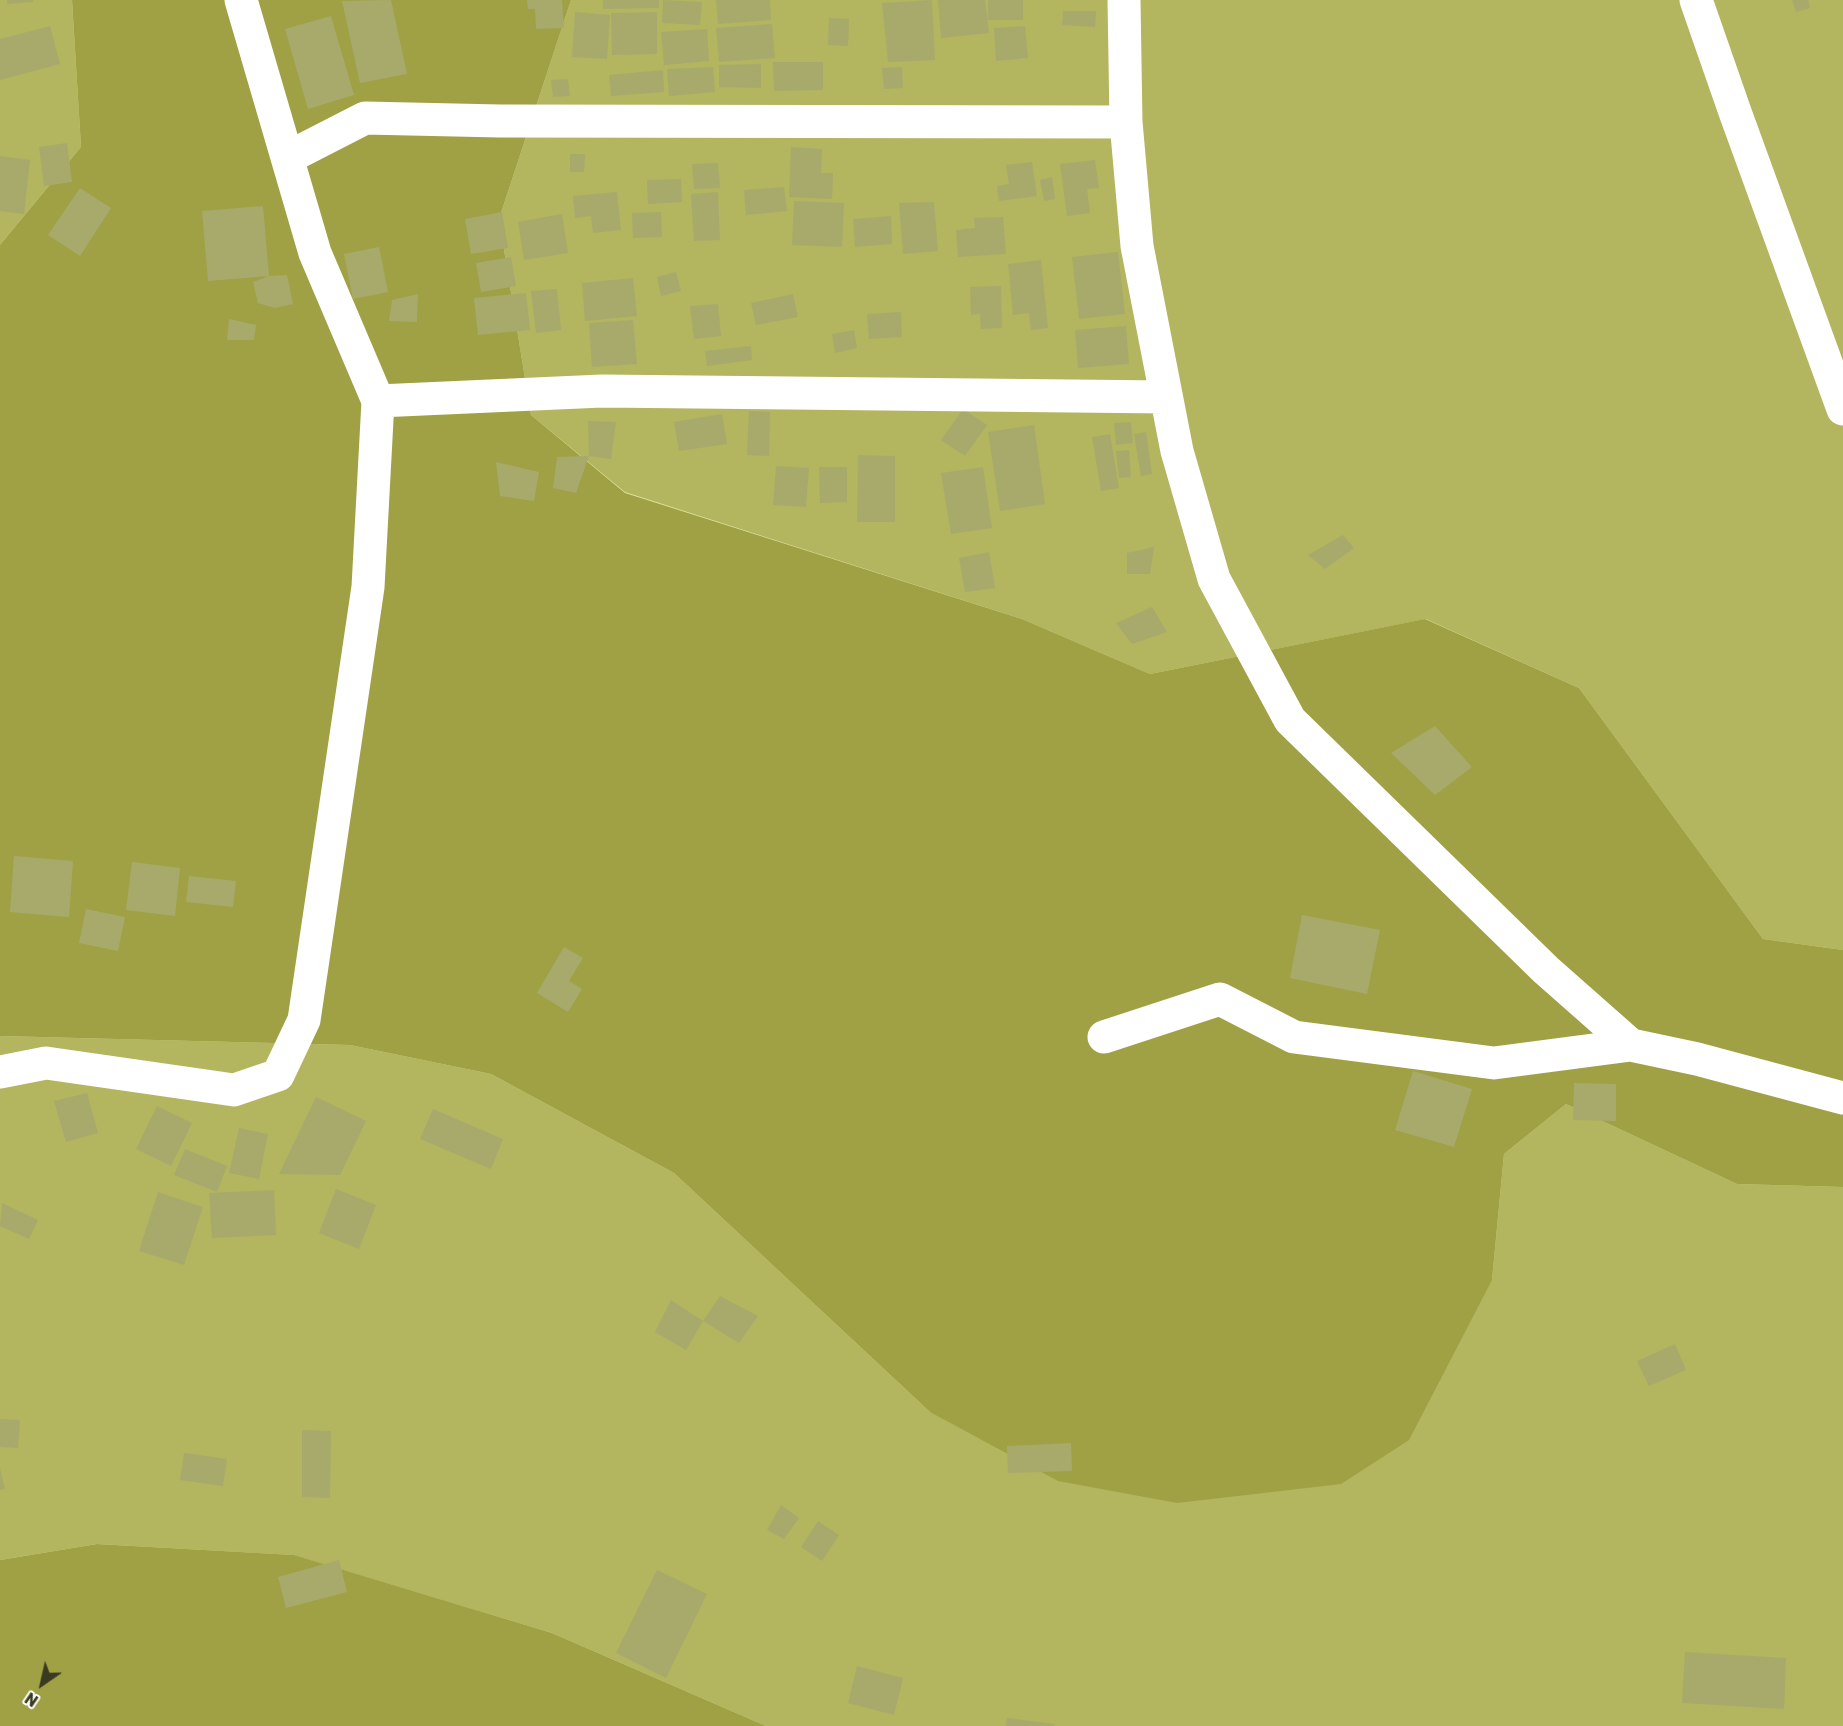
<!DOCTYPE html>
<html>
<head>
<meta charset="utf-8">
<style>
	body { margin:0 }
	#map { position:relative; width:1843px; height:1726px; overflow:hidden; background:#e2e4a2; font-family:Rubik,sans-serif }
	canvas { display:block }
	.north { position:absolute; left:12px; top:1654px; width:60px; height:60px; -webkit-text-stroke:4px #fff; paint-order:stroke; rotate:214deg; font-size:16px; font-weight:700; line-height:24px; text-align:center; color:#393a1f }
	.north::after { content:''; display:block; margin:auto; width:21px; height:27px; background:#393a1f; clip-path:polygon(50% 0,100% 100%,50% 72%,0 100%) }
</style>
</head>
<body>
<div id="map">
<canvas width="1843" height="1726"></canvas>
<div class="north">N</div>
</div>
<script>
const ctx = document.querySelector('canvas').getContext('2d');
ctx.lineJoin = 'round';
function fillPath(path, color) { ctx.fillStyle = color; ctx.fill(path, 'evenodd'); }
function trace(path, color, width, dash) { ctx.strokeStyle = color; ctx.lineWidth = width; ctx.lineCap = dash ? 'butt' : 'round'; ctx.setLineDash(dash || []); ctx.stroke(path); }
const green = new Path2D(`
	M0 0H72L81 147 0 245Z
	M571 0H1843V950L1763 939 1579 688 1426 619 1150 674 1022 619 625 492 531 415 499 219Z
	M0 1036 350 1045 491 1074 674 1173 930 1412 1492 1280 1504 1154 1566 1104 1737 1184 1843 1187V1726H766L552 1633 293 1555 97 1544 0 1560Z`);
const forest = new Path2D(`
	M72 0H571L499 219 531 415 625 493 1022 619 1150 674 1425 619 1579 688 1763 939 1843 950V1187L1737 1184 1566 1104 1504 1154 1492 1280 1409 1440 1341 1484 1177 1503 1058 1481 930 1412 674 1173 491 1074 350 1045 0 1036V245L81 147Z
	M97 1544 294 1555 552 1633 766 1726H0V1560Z`);
const building = new Path2D(`
	M7 0H33V2L7 4Z
	M391 0 407 74 360 83 342 1Z
	M527 0H562L564 28 536 29 535 9H528Z
	M603 0H659V8L603 9Z
	M663 0 702 2 700 25 662 23Z
	M716 0H770L771 20 718 24Z
	M932 0 935 60 888 62 882 3Z
	M938 0H985L989 33 941 38Z
	M988 0H1023V20H988Z
	M1792 0H1808L1810 8 1796 12Z
	M1063 11H1096L1095 27 1062 25Z
	M575 12 610 15 607 59 572 57Z
	M657 12V54L612 55 611 13Z
	M331 16 354 95 308 109 285 29Z
	M829 18 849 19 848 46 828 45Z
	M772 24 775 58 719 62 716 28Z
	M50 26 60 64 0 80V39Z
	M1025 26 1028 58 996 61 994 28Z
	M707 29 709 61 664 65 661 32Z
	M773 62H823V90L774 91Z
	M761 64V88L719 87V65Z
	M713 67 715 92 669 96 667 69Z
	M902 67 903 88 884 89 882 68Z
	M663 70 664 92 611 96 609 75Z
	M568 79 570 96 553 97 551 80Z
	M67 143 72 182 44 186 39 147Z
	M791 147 822 149 821 173H833L832 199 789 197Z
	M570 154H585L584 172H570Z
	M0 156 30 160 24 214 0 211Z
	M1095 160 1099 188 1087 189 1090 213 1067 216 1060 164Z
	M1032 162 1037 196 999 201 997 186 1009 184 1006 165Z
	M718 163 720 188 694 189 692 164Z
	M1052 177 1055 199 1044 201 1040 180Z
	M681 179 682 202 648 204 647 180Z
	M784 187 787 211 746 215 744 190Z
	M80 188 111 208 80 256 48 235Z
	M617 192 621 230 593 233 591 216 575 218 573 196Z
	M718 192 720 240 694 241 691 194Z
	M794 201 844 203 842 247 792 245Z
	M934 202 938 251 903 254 899 203Z
	M263 206 269 276 208 281 202 211Z
	M502 212 508 248 471 254 465 219Z
	M661 212 662 237 633 238 632 213Z
	M562 214 568 253 524 260 518 222Z
	M891 216 892 244 855 247 853 219Z
	M1003 217 1006 254 958 257 956 230 975 228 974 218Z
	M379 247 388 292 353 299 344 254Z
	M1118 252 1125 314 1079 319 1072 257Z
	M511 257 516 286 481 292 476 263Z
	M1041 260 1048 328 1031 330 1029 313 1013 315 1008 264Z
	M676 272 681 291 661 296 657 277Z
	M287 275 293 304 275 308 258 303 253 282 269 276Z
	M633 278 637 316 585 321 582 283Z
	M1001 286 1002 328 981 329 980 314 971 315 970 287Z
	M557 289 561 330 536 333 531 291Z
	M526 293 530 330 478 335 474 298Z
	M418 294 417 322 389 321 392 300Z
	M793 294 798 317 756 325 751 303Z
	M718 304 721 336 694 339 690 306Z
	M901 312 902 337 869 339 867 314Z
	M229 319 256 325 254 340H227Z
	M633 320 637 364 592 367 589 323Z
	M1126 326 1129 364 1078 368 1075 330Z
	M854 330 857 348 835 353 832 334Z
	M751 346 752 360 707 366 705 351Z
	M963 409 987 425 965 456 941 440Z
	M749 411 770 412 769 456 747 455Z
	M722 414 727 444 679 451 674 422Z
	M588 421 616 422 611 459 589 456Z
	M1131 422 1133 443 1116 445 1114 423Z
	M1034 425 1045 504 1000 511 988 432Z
	M1146 432 1152 474 1141 476 1134 434Z
	M1110 434 1119 488 1101 491 1092 437Z
	M1129 450 1131 477 1119 478 1116 451Z
	M858 455 895 456V522H857Z
	M589 456 576 493 553 488 557 457Z
	M496 462 539 472 534 501 500 496Z
	M776 466 809 468 806 507 773 505Z
	M819 467H847V502L820 503Z
	M983 467 992 528 951 534 941 473Z
	M1343 535 1354 548 1325 569 1308 555Z
	M1154 547 1150 574H1127V553Z
	M989 552 995 588 965 592 959 558Z
	M1152 607 1167 632 1132 644 1116 623Z
	M1435 726 1472 767 1435 795 1391 753Z
	M14 856 73 861 69 917 10 912Z
	M132 862 180 868 175 916 126 910Z
	M189 876 236 881 233 907 186 902Z
	M86 909 125 917 118 951 79 943Z
	M1302 915 1380 930 1367 994 1290 978Z
	M564 947 583 958 569 981 582 989 568 1012 537 993Z
	M1413 1071 1472 1089 1454 1147 1395 1130Z
	M1574 1083 1616 1084V1121L1573 1120Z
	M87 1093 98 1133 66 1142 54 1101Z
	M316 1097 366 1121 340 1175 279 1174Z
	M157 1106 192 1123 171 1166 136 1149Z
	M433 1109 503 1139 491 1169 420 1139Z
	M239 1128 268 1134 259 1179 229 1173Z
	M185 1149 227 1166 217 1192 174 1175Z
	M336 1189 376 1205 359 1249 319 1233Z
	M274 1190 276 1235 212 1238 209 1193Z
	M158 1192 203 1207 184 1265 139 1251Z
	M2 1203 38 1220 29 1239 0 1226Z
	M720 1296 758 1316 739 1343 703 1321Z
	M671 1300 703 1321 686 1350 655 1332Z
	M1675 1344 1686 1370 1649 1386 1637 1361Z
	M0 1419 20 1420 18 1448 0 1447Z
	M302 1430 331 1431 330 1498 302 1497Z
	M1071 1443 1072 1471 1008 1473 1007 1446Z
	M184 1453 227 1459 223 1486 180 1480Z
	M0 1468 5 1489 0 1490Z
	M781 1505 799 1518 784 1539 767 1530Z
	M818 1521 839 1535 822 1561 801 1547Z
	M339 1560 347 1592 286 1608 278 1577Z
	M657 1570 707 1594 666 1678 616 1653Z
	M1685 1652 1786 1658 1784 1709 1682 1703Z
	M857 1666 903 1678 894 1715 848 1703Z
	M1007 1718 1055 1724 1054 1726H1006Z`);
const minor = new Path2D(`
	M1124 0 1126 122 1137 246 1177 451 1214 579 1290 720 1546 970 1631 1045 1697 1059 1843 1098
	M1696 0 1735 112 1843 409
	M287 158 365 118 500 121 1126 122
	M378 401 602 391 1166 397
	M1104 1037 1220 999 1294 1037 1494 1063 1631 1045
	M0 1072 46 1063 234 1090 278 1075 304 1020 368 587 378 401 315 253 241 0`);
fillPath(green, '#b3b55f');
fillPath(forest, '#a0a145');
fillPath(building, '#a8aa6b');
trace(minor, '#fff', 33);
</script>
</body>
</html>
